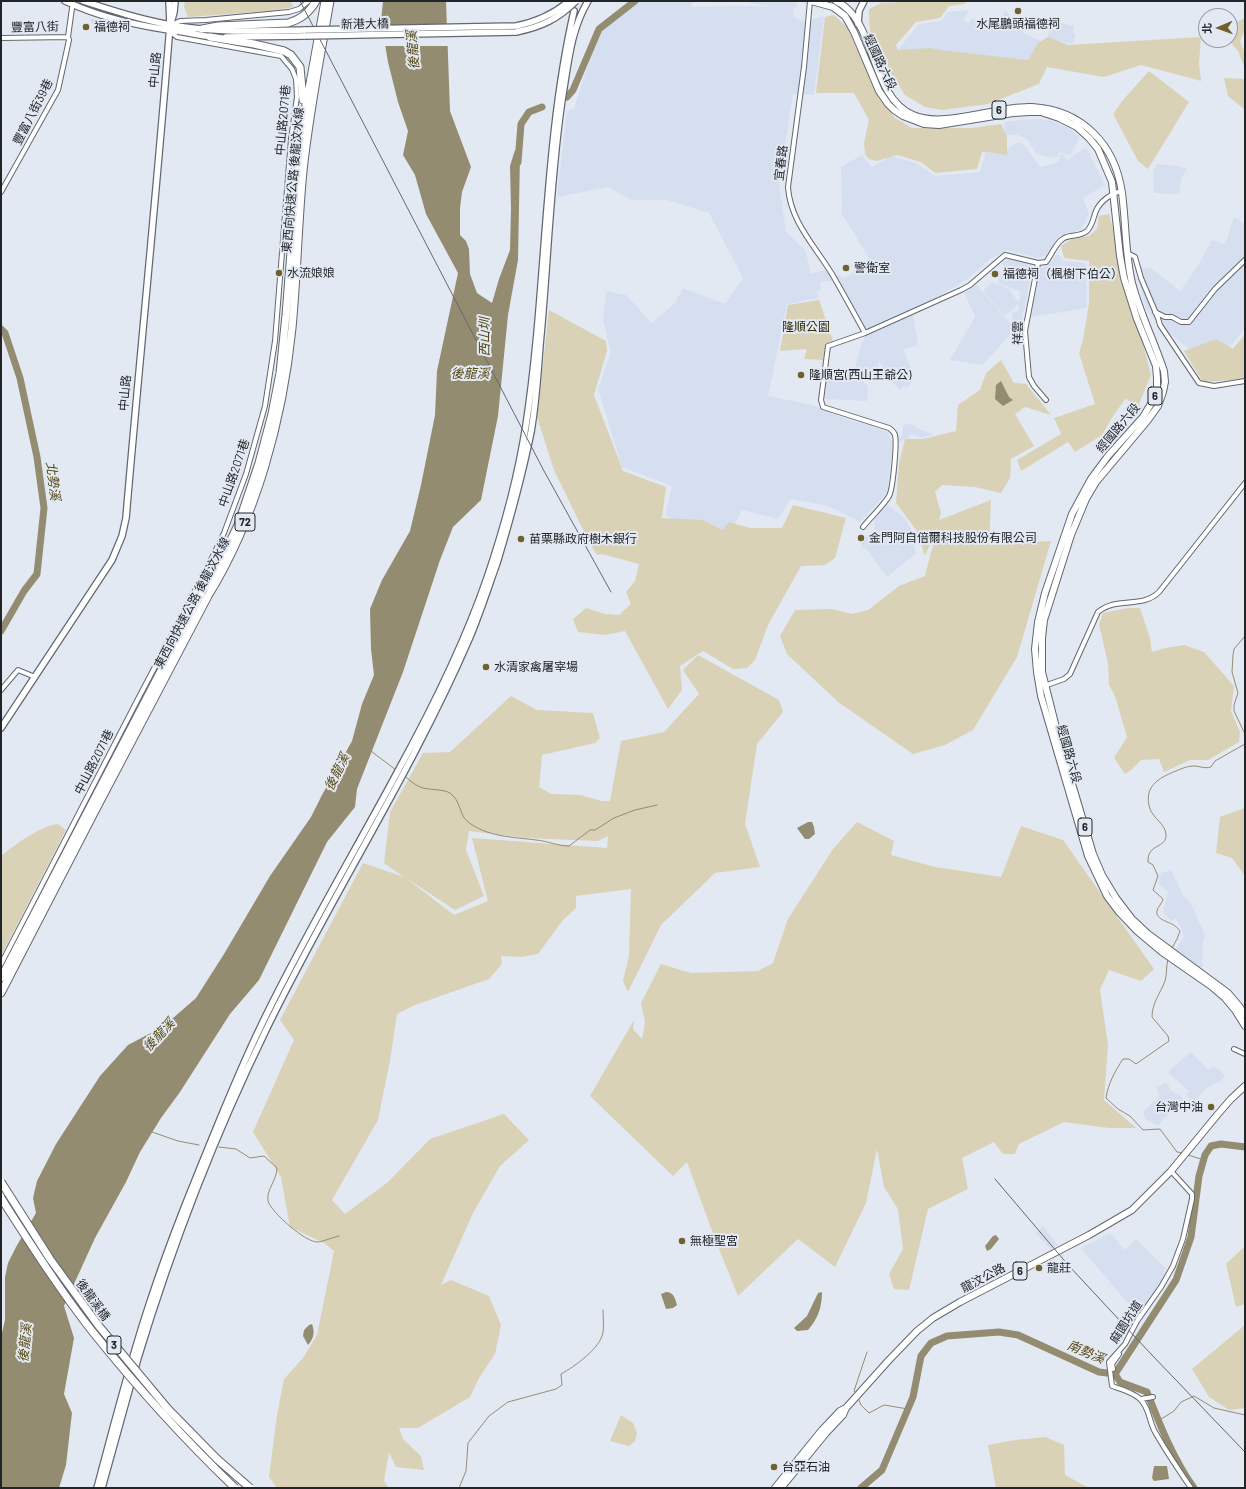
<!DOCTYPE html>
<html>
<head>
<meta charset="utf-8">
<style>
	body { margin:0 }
	#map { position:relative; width:1246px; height:1489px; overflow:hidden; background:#e3e9f3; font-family:Barlow,"Noto Sans TC",sans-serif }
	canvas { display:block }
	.frame { position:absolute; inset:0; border:2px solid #222528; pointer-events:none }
	.north { position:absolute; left:1198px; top:8px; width:40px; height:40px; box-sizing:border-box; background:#e3e9f3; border:1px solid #969ba2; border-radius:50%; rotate:268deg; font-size:11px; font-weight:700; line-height:16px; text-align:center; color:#222528 }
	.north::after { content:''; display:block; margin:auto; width:14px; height:18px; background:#6f602d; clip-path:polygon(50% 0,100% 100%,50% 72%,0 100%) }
</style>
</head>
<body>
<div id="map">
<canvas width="1246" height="1489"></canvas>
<div class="frame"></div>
<div class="north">北</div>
</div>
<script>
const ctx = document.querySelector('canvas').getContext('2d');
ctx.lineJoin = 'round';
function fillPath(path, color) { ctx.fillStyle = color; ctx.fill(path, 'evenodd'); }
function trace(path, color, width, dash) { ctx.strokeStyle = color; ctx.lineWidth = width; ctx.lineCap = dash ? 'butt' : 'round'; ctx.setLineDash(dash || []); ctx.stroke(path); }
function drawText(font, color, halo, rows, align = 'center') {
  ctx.font = font + ' Barlow,"Noto Sans TC",sans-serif'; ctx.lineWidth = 4; ctx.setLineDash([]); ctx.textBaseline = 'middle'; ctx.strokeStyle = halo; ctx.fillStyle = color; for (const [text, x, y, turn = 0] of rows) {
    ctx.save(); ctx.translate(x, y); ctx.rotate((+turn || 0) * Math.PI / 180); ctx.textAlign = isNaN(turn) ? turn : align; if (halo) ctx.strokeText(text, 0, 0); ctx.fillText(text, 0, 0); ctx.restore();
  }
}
const built = new Path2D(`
	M641 1H693L691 7 754 6 774 7 740 1H790L795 2 798 6 793 9 794 17 805 22 824 16 814 95 793 94 779 184 786 232 806 251 810 274 825 270 845 278 871 261 842 214 841 167 862 155 872 167 891 156 916 163 935 176 980 172 987 147 1005 150 1019 142 1024 145 1040 167 1059 162 1060 154 1065 155 1064 158 1068 160 1086 147 1105 185 1083 198 1089 214 1081 230 1060 235 1046 256 1037 258 1007 250 990 259 968 279 917 309 865 330 837 280 820 282 821 290 817 291 818 298 787 304 768 396 813 405 848 420 872 426 888 433 893 443 887 492 860 522 828 506 791 499 778 519 742 510 724 543 665 515 672 486 622 467 598 389 611 352 603 320 606 291 626 295 652 323 675 303 683 288 725 304 743 278 709 213 667 200H631L608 187 557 197 567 111 574 109 596 40 602 30Z
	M969 10 963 21 968 23 972 19 988 20 989 16H1003L1004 11 1007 12 1013 19 1019 15 1025 21 1023 33 1043 42 1030 62 897 51 919 24 941 21 948 12Z
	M1056 21 1074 26 1073 33 1076 34 1073 44 1047 39 1050 28 1054 29Z
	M1041 119 1052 121 1069 128 1080 137 1070 155 1059 152 1057 158 1044 156 1036 153 1028 140 1018 135H1005L1004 122 1021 120Z
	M1157 164 1178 166 1187 169 1181 179 1179 194 1154 193 1153 171Z
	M1234 217 1245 224V329L1224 353 1192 351 1162 328 1146 309 1135 267 1151 268 1180 291 1198 266 1212 240 1225 244Z
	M1056 255H1059L1064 261 1086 263 1087 308 1030 317 1039 268H1044L1051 262Z
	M1011 259 1032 265 1024 312H1022V322L1015 323 1013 321 1012 314 1015 312 1018 311 1019 304 1005 316 983 291 992 282 1009 289 1019 303 1020 295 1019 291 998 283 1003 268V261Z
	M976 284 1015 329 983 365 950 360 975 317 964 292Z
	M913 315 918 345 903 350 911 368 912 382 907 388 903 386 900 390 892 382 893 377 884 368 878 360 879 366 869 376 862 380 868 387 867 401 823 399 826 369 854 372 862 342 864 341V337Z
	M904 424 915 425 916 428 934 434 922 438 911 434 906 440 898 441 897 437H901Z
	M887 505 905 518 911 528 916 553 887 577 865 547 863 548 859 541 875 529 874 519Z
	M1171 870 1183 895 1191 904 1205 935 1202 946 1203 955 1201 961 1204 965 1201 969 1175 950 1184 937 1181 928 1176 918 1171 921 1163 912 1168 891 1158 884 1161 873Z
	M1191 1052 1208 1070 1214 1066 1225 1075 1220 1082 1213 1084 1207 1088 1192 1104 1186 1094 1189 1091 1168 1072Z
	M1166 1082 1171 1090 1181 1096 1186 1105 1183 1107 1177 1104 1158 1126 1145 1119 1143 1112 1160 1096 1156 1087Z
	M1043 1226 1058 1245 1051 1250 1036 1233Z
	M1110 1233 1125 1250 1136 1239 1166 1268 1160 1284 1138 1315 1081 1248Z`);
const green = new Path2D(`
	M185 1H290L294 7 271 11 188 17 184 7Z
	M919 1H967L964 4 949 6 940 18 916 22 896 45 898 50 929 48 948 51 1028 60 1038 43 1048 37 1068 45 1201 37 1199 63 1201 81 1141 65 1104 77 1047 67 1039 84 988 104 942 110 925 107 905 95 890 72 884 55 870 33 869 9 881 3Z
	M834 15 847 27 881 100 895 118 912 128H971L1001 124 1007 137V155L989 152H982L977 169 935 173 921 162 897 155 877 161 869 159 865 154 864 143 869 120 854 93H816L825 17Z
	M1245 18V30L1240 41 1245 54V69L1238 51 1231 43 1230 25Z
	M91 19 122 29V31L95 29Z
	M1149 71 1189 102 1148 169 1138 161 1113 114 1123 100Z
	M1224 78 1244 79 1245 78V110L1228 96Z
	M1109 214 1151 375 1137 409 1126 398 1113 416 1102 435 1075 452 1068 442 1021 471 1017 460 1061 434 1054 418 1095 404 1079 353 1083 340 1089 303V261L1064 258 1061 246 1072 239 1089 236 1097 229 1099 216Z
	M819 300 833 341 826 344 823 360 804 359 807 349 780 351 788 305Z
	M549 310 606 341 607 351 594 395 623 471 666 487 662 518 703 520 722 530 729 522 750 528H782L793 505 846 518 835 558 825 565 801 566 768 625 755 660 747 668 733 669 703 651 680 666 682 690 668 709 625 631 605 635 578 632 573 619 586 608 605 614 619 615 631 604 626 592 635 581 639 564 602 554 597 555 589 542 554 470 537 417Z
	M1245 334V379L1203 382 1184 351 1216 339 1233 349Z
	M1001 360 1014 383 1026 384 1051 415 1025 407 1015 414 1034 446 1011 459 1010 478 1001 493 975 487 942 485 935 492 941 513 939 520 991 500 989 545 1051 541 1017 657 973 730 945 745 913 754 838 702 787 654 780 636 795 610 832 609 852 614 868 610 899 586 925 576 938 525 925 556 917 531 896 503 899 463 905 439H923L956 431 958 405 980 390 986 373Z
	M1128 608H1140L1150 638 1151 646 1152 652 1165 648 1184 645 1204 652 1234 686 1231 711 1240 732 1239 742 1208 760H1190L1164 772 1159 759 1141 760 1131 770 1125 774 1114 758 1127 737 1115 696 1109 685 1108 663 1099 625 1103 613Z
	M698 655 779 700 783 712 757 744 745 824 760 867 715 873 661 925 628 992 623 981 629 956 631 889 576 896V908L563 920 538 954 521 957 501 956 502 964 489 979 415 1005 397 1014 390 1061 378 1120 332 1200 345 1214 388 1182 430 1139 504 1114 529 1140 500 1166 473 1213 441 1285 451 1280 489 1296 501 1325 495 1354 479 1378 470 1397 418 1428H399L403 1439 421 1456 424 1470 396 1467 389 1452 384 1481 389 1488H277L269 1477 277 1415 284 1379 303 1358 317 1335 334 1251 324 1243 290 1227 281 1177 253 1132 294 1040 280 1020 363 863 404 877 384 863 390 812 423 753 450 752 511 696 537 710 593 713 600 738 595 743 542 755 539 787 551 794 581 795 601 801H610L621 741 664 732 699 694 683 670ZM469 831 526 838 598 841 608 836 607 848 472 838 488 901 454 915 406 878 455 910 484 896 466 850Z
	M1245 808V876L1232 858 1216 853 1220 817Z
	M857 822 894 841 891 855 935 867 1001 877 1021 826 1063 840 1154 969 1141 981 1109 970 1100 990 1108 1045 1104 1100 1136 1128H1109L1064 1122 1019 1144 1015 1154H1003L994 1142 962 1158 968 1189 928 1209 909 1290 894 1289 889 1274 903 1249 898 1209 884 1187 877 1149 866 1203 835 1267 798 1239 738 1296 715 1239 687 1162 673 1176 590 1096 634 1020 633 1029 642 1039 645 1022 641 1003 661 964 691 973 758 971 773 963 788 919 833 849Z
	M58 824 66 830 1 956V856C14 845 42 825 58 824Z
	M1245 1246V1304L1236 1307 1226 1264Z
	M1245 1325V1408L1229 1410 1209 1397 1192 1369Z
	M621 1415 633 1423 637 1433 635 1441 629 1446 610 1441Z
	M1045 1437 1064 1445 1065 1475 1089 1488H996L988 1445 1015 1440Z`);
const water = new Path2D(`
	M383 1H446L450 111 471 167 462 192 460 208V235L466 241 469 249 470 274 477 293 492 303 499 279 510 250 511 209 510 166 515 150 520 154 518 260 508 315 498 416 481 500 453 527 440 560 403 672 357 789 355 807 327 842 259 980 230 1014 180 1092 161 1118 140 1152 126 1182 95 1238 64 1306 74 1338 64 1394 72 1413 66 1465 59 1488H1V1337L5 1320V1277L8 1263 16 1247 36 1213 33 1198 37 1181 56 1144 100 1076 128 1045 164 1026 196 998 224 954 270 876 311 817 322 795 352 741 362 704 374 675 371 649 370 609 382 580 410 531 421 485 435 415 437 371 458 273 426 214 415 175 403 155 408 131 398 102 388 62 381 21Z
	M1001 381 1009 397 1013 400 1003 406 995 399 996 385Z
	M808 822H812L814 827 815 834 809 839H805L797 828Z
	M996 1235 999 1239 991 1249 987 1251 985 1246 993 1236Z
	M666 1292C674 1292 675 1299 677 1305L673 1308 666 1309 661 1294Z
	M822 1292C822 1307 818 1319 808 1330L797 1331 794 1328 807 1316 818 1293Z
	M312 1324C315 1332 314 1338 308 1345L303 1336 304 1330 309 1325Z
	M1154 1466H1167L1169 1479 1154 1481 1152 1478Z`);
const pier = new Path2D(`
	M450 31V46H383L381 32Z`);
const stream = new Path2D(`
	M1245 636 1234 649 1233 655 1232 672 1238 693 1234 705V711L1245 734
	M371 751 396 770
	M405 776C410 781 416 786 423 788 431 790 443 789 450 793 461 801 459 814 467 821 486 837 513 837 536 840 548 841 557 846 569 846L590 830H595L614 818 635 810 657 805
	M1172 948 1177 939 1180 931C1178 929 1177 927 1175 926 1171 922 1155 920 1157 911 1158 906 1162 904 1163 899L1153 890 1158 876 1153 865 1148 862C1147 843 1167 849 1166 834 1165 824 1154 819 1150 809 1143 787 1158 778 1176 771 1181 769 1187 766 1193 766 1201 766 1203 769 1211 767L1215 761 1245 744
	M1168 959C1166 966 1167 974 1165 981 1160 994 1152 1003 1152 1017L1168 1036 1169 1041 1136 1064 1129 1059H1123C1115 1071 1108 1084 1106 1098L1118 1109 1130 1116 1143 1130 1160 1129 1177 1152 1183 1153
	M152 1132 178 1141 199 1145
	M219 1147 236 1149 250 1158 264 1156 277 1168C277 1180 266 1190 268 1201 271 1212 306 1243 318 1242 321 1242 334 1237 339 1236
	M1188 1155 1204 1160
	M856 1393 854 1391 867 1352
	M858 1398 861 1405 869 1413 884 1405 908 1409
	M1158 1421 1174 1411 1181 1402 1194 1396 1214 1408 1245 1415
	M459 1488 466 1471 468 1443 489 1416 508 1402 556 1389 562 1385 561 1374C574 1367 601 1348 603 1332 604 1326 603 1317 603 1310`);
const river = new Path2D(`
	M567 97 573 90 599 29 635 1
	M518 162 521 124 529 112 542 107
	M1 329 5 333 20 378 37 457 44 508 37 574 24 591 1 631
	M1115 1374 1120 1382 1147 1392C1160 1425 1173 1459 1194 1488
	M861 1488 882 1470 913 1397 921 1356 931 1343 947 1336 999 1332 1018 1335 1099 1372 1115 1374 1176 1280 1191 1237 1199 1176 1205 1155 1211 1146 1221 1144 1245 1147`);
const street = new Path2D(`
	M810 1 804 67 788 187C790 221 815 246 832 274 843 293 854 313 865 333
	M171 25 180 21 206 20 289 12 299 9 309 1
	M1 38 68 37
	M1 192 58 90 69 40 68 37 73 1
	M1127 253 1135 257 1141 278 1158 318 1160 325 1199 383 1214 386 1245 381
	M1038 263 1025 331 1029 377 1034 386 1046 400
	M1155 312 1165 317H1172L1181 322H1189L1215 289 1245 260
	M863 527C870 518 884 505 889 496 893 489 897 443 895 435 894 432 892 430 889 428L823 407 821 400 828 346 865 333 961 290 970 285 1005 255 1038 263 1046 262C1052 255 1055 243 1064 238 1072 234 1080 237 1087 231 1093 225 1093 218 1096 211 1100 201 1112 193 1122 191
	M1044 686 1064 679 1070 674 1098 612C1117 596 1142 609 1159 592L1245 483
	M1 690 18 670 35 677
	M1 964 138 699 207 568 224 533 246 474 265 406 275 341 291 139 297 97 296 79 292 69 281 56 177 37 169 31
	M1234 1049 1245 1054
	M1171 1171 1192 1194V1199L1183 1239 1173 1266 1161 1287 1137 1321 1125 1344 1109 1362 1112 1386C1121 1389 1133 1392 1140 1399 1149 1407 1149 1420 1154 1430 1165 1450 1178 1469 1191 1488
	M1113 1369 1112 1364 1119 1354
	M1141 1399 1153 1397`);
const secondary = new Path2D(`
	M65 1C101 18 143 27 183 32 193 34 203 36 213 37
	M83 1C114 11 145 21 177 26 219 33 262 31 305 30
	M171 23 174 12 175 1
	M858 24 859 11 864 1
	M226 37 305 36
	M1 728 112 560 122 536 126 518C140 354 157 189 170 25L169 1
	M97 1488C114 1425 130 1361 151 1299 170 1241 193 1185 216 1129 230 1095 244 1061 260 1028 302 940 352 857 398 771 432 709 464 645 487 578 504 528 518 477 526 425 547 288 543 147 574 11
	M102 1488C114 1445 126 1401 138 1358 172 1246 214 1137 265 1032 329 899 411 774 470 637 480 613 488 588 497 563 510 520 522 476 531 432 536 403 538 374 540 345 548 263 550 181 562 100 568 66 570 31 588 1`);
const primary = new Path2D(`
	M811 1 833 7 845 16 854 32 879 91 888 104 894 110 903 116 924 124 939 125 1013 113 1029 112H1041L1059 118 1077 127 1089 138 1098 149 1112 182 1120 256 1124 278 1137 319 1156 366 1157 378V391L1152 402 1143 417 1108 456 1091 479 1072 514 1045 593 1038 622 1035 649 1037 672 1041 696 1088 856 1107 896 1119 912 1137 931 1162 952 1211 986 1225 998 1235 1010 1245 1026
	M836 1C877 20 869 96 913 115 944 129 998 105 1032 107 1082 110 1115 144 1122 193 1126 223 1125 253 1132 283 1140 313 1154 341 1164 371L1165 382 1163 392 1158 406 1148 420 1096 482 1086 499 1071 535 1044 620 1042 638V672L1061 747 1093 854 1102 875 1116 898 1132 919 1148 934 1228 993 1239 1006 1245 1015
	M775 1488 822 1430 840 1411 846 1408
	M781 1488 826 1433 843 1415 846 1408 889 1360 917 1331 933 1318 960 1302 1089 1235 1132 1210 1171 1171 1218 1114 1231 1099 1245 1086`);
const highway = new Path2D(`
	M202 29 218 26 288 23C301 19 309 13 316 1
	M210 37 254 44 284 51 291 55 300 67 303 100
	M1 978 203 590 219 565 238 525 259 463 272 414 280 373 286 315 300 138 325 1
	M1 993 94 813 208 596C256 518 283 419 292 328 297 276 298 223 303 171 309 114 320 58 330 1`);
const rail = new Path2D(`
	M300 1 544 471 611 592
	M995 1179 1069 1266 1151 1354 1245 1452`);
const secondaryBridge = new Path2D(`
	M305 30 516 26C536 22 553 15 569 1
	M305 36 516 32C541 27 558 19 576 1`);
const highwayBridge = new Path2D(`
	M1 1182 50 1259 98 1325 168 1409 217 1459 250 1488
	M1 1198C30 1243 59 1289 92 1331 136 1386 184 1439 235 1488`);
const markers = [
	[1018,11,4,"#6f602d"],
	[86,27,4,"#6f602d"],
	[846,268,4,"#6f602d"],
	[279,273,4,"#6f602d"],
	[995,274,4,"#6f602d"],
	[801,375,4,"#6f602d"],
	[861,538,4,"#6f602d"],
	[521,539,4,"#6f602d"],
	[486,667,4,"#6f602d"],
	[1211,1107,4,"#6f602d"],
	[682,1241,4,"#6f602d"],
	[1039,1268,4,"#6f602d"],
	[774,1467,4,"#6f602d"]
];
const shields = [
	[999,110,14],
	[1155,396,14],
	[245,522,20],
	[1085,827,14],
	[1020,1271,14],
	[114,1345,14]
];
const shieldNames = [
	["6",999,110],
	["6",1155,396],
	["72",245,522],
	["6",1085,827],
	["6",1020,1271],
	["3",114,1345]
];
const streetNames = [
	["新港大橋",365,24,-1],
	["豐富八街",35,27,-1],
	["經國路六段",880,62,65],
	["中山路",155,70,-85],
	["豐富八街39巷",33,112,-63],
	["中山路2071巷",283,120,-85],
	["宜春路",781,163,-83],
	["東西向快速公路 後龍汶水線",293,180,-85],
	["祥雲",1018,333,-89],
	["中山路",125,393,-85],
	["經國路六段",1118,428,-50],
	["中山路2071巷",234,473,-71],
	["東西向快速公路 後龍汶水線",192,603,-62],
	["經國路六段",1069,754,74],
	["中山路2071巷",94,762,-63],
	["龍汶公路",983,1278,-28],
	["後龍溪橋",93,1300,54],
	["麻園坑道",1126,1322,-57]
];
const poiNames = [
	["水尾鵬頭福德祠",1018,24,"center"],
	["福德祠",94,27],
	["警衛室",854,268],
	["水流娘娘",287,273],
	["福德祠（楓樹下伯公）",1003,274],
	["隆順宮(西山王爺公)",809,375],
	["金門阿自倍爾科技股份有限公司",869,538],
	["苗栗縣政府樹木銀行",529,539],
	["水清家禽屠宰場",494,667],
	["台灣中油",1203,1107,"right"],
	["無極聖宮",690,1241],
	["龍莊",1047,1268],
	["台亞石油",782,1467]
];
const parkNames = [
	["隆順公園",806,327]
];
const waterNames = [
	["後龍溪",413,50,-94],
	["西山圳",485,337,-90],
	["後龍溪",470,374],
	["北勢溪",53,481,83],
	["後龍溪",337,772,-64],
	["後龍溪",159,1035,-47],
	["後龍溪",25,1343,-85],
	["南勢溪",1086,1352,23]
];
fillPath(built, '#d5dff0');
fillPath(green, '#dad2b6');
fillPath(water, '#948c70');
fillPath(pier, '#e3e9f3');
trace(stream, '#948c70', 1);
trace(river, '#948c70', 7);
trace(street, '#626770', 6);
trace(secondary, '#626770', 8);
trace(primary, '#626770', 8);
trace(highway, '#626770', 9);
trace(street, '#fff', 4);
trace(secondary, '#fff', 5.5);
trace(primary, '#fff', 6);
trace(highway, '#fff', 7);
trace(rail, '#64686d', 1);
trace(secondaryBridge, '#626770', 8, []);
trace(highwayBridge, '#626770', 9, []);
trace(secondaryBridge, '#fff', 5.5);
trace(highwayBridge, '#fff', 7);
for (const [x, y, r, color] of markers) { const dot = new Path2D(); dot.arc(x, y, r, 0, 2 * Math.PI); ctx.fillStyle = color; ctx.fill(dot); trace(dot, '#e3e9f3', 1.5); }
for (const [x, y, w] of shields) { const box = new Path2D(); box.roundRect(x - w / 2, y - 9, w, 18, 3); ctx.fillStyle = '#e3e9f3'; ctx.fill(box); trace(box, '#222528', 1); }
drawText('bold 11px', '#222528', null, shieldNames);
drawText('12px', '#222528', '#e3e9f3', streetNames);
drawText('12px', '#222528', '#e3e9f3', poiNames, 'left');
drawText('12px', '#352b04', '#e3e9f3', parkNames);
drawText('italic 13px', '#564815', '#e3e9f3', waterNames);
</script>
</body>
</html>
